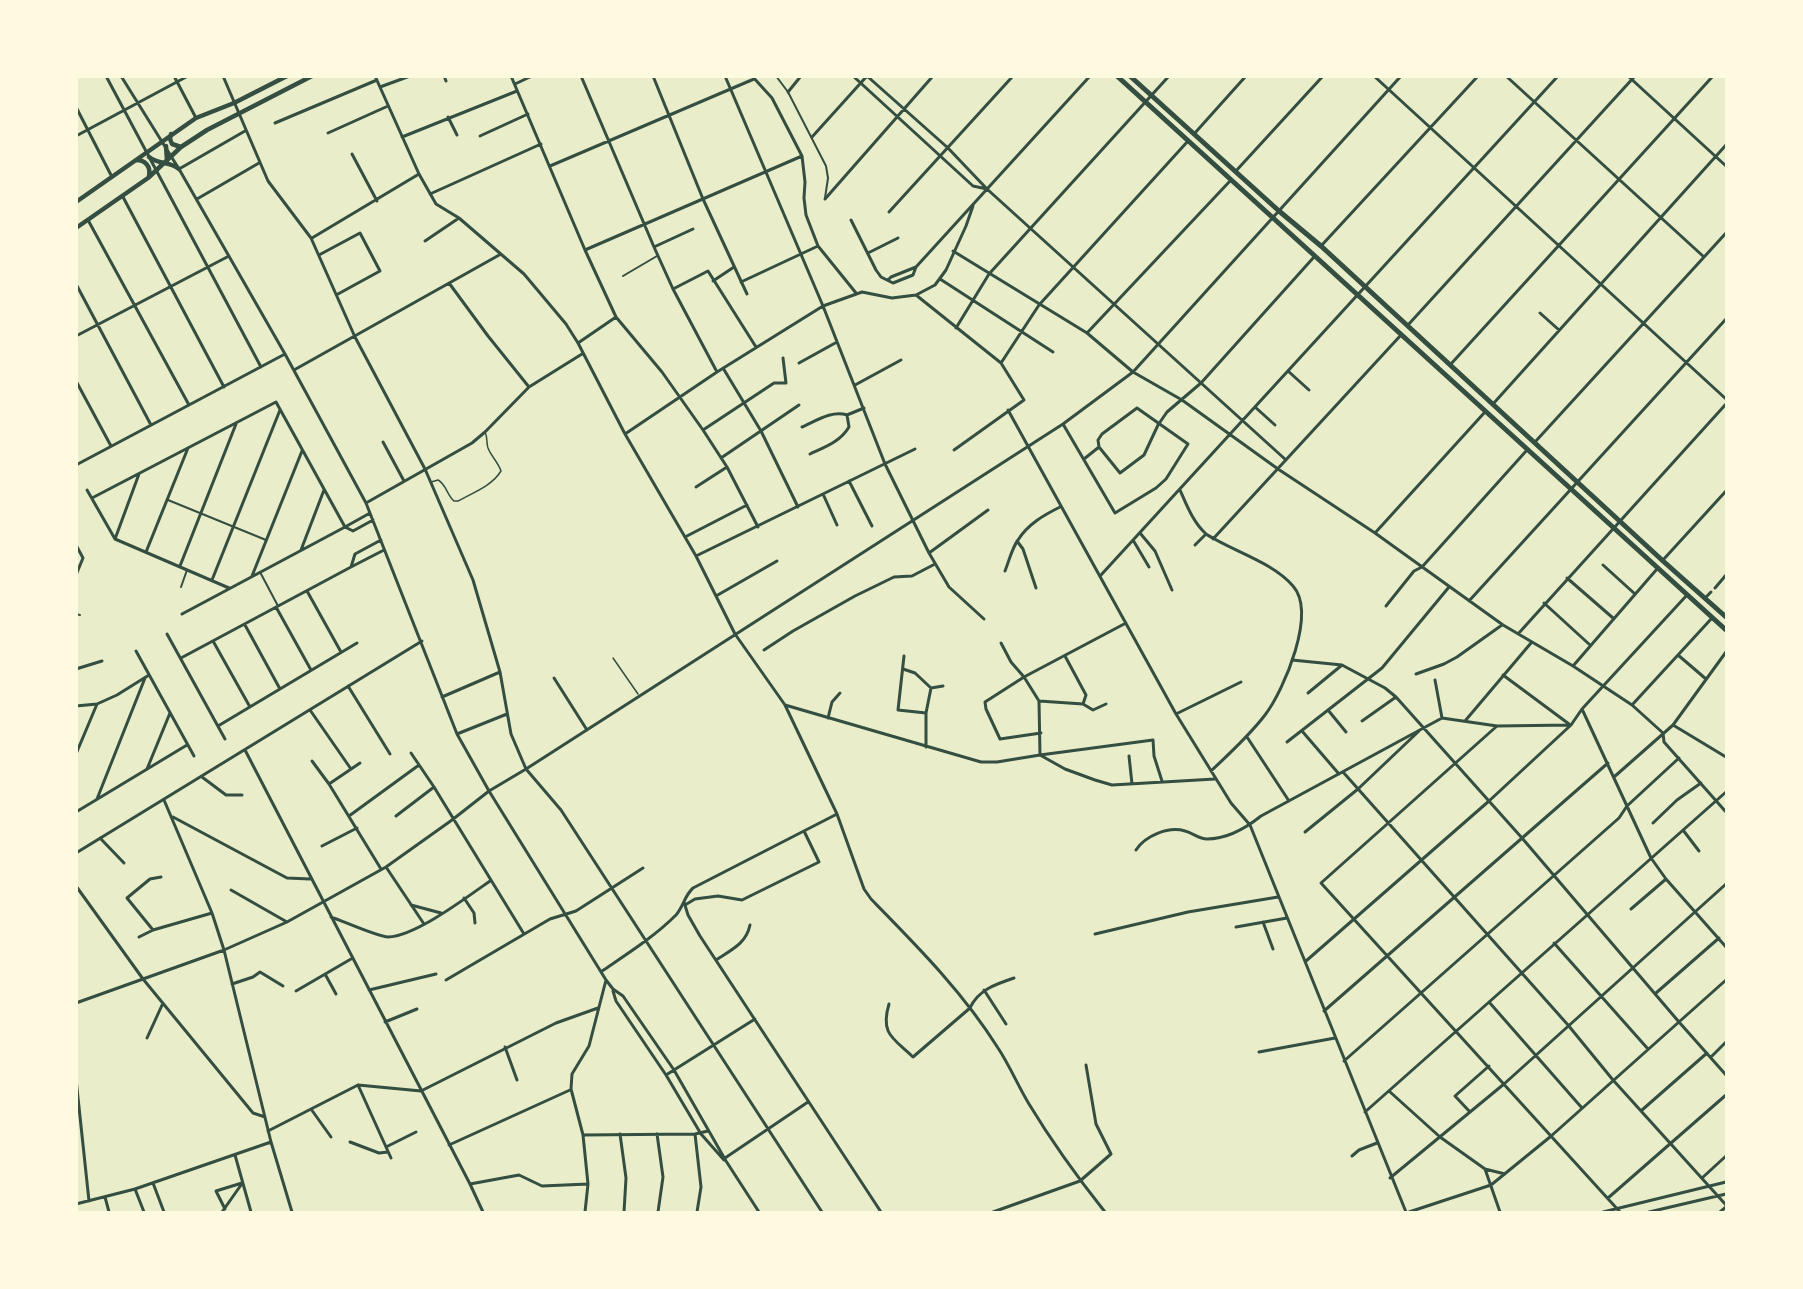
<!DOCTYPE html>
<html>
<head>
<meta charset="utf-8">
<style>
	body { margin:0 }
	#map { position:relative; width:1803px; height:1289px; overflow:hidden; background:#e9edc9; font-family:"Asap Condensed",sans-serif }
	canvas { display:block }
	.frame { position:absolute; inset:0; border:78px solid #fefae0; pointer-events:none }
</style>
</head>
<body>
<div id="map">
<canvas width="1803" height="1289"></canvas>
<div class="frame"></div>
</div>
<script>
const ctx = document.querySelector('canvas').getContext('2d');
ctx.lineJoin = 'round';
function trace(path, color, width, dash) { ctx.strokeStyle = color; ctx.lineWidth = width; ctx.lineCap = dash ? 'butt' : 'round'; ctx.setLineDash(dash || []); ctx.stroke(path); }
const service = new Path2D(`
	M431 482 438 480C446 484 447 495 454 501H458C472 493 492 486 501 471 498 462 491 456 488 448 486 442 488 438 485 432
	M613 658 638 694`);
const pedestrian = new Path2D(`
	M776 76 788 92 826 166 828 178 825 198
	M623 276 657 256
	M168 500 266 540
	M260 572 278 606
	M181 587 187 570
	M76 614 80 615`);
const minor = new Path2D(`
	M106 76 261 367
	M121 76 179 169 285 354 366 503 457 734 489 791 606 980 613 989 623 996 674 1070 726 1161 759 1212
	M174 76 196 118
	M223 76 268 181 311 238 355 337 425 469 473 580 500 672 511 734 526 769 561 810 822 1212
	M375 76 419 174 436 204 459 218 524 274 566 324 578 343 625 434 696 556 735 634 785 705 837 814 864 889 871 899C917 946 963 992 998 1048 1010 1066 1018 1086 1029 1104 1052 1142 1078 1178 1105 1212
	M444 76 446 81
	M511 76 585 250 616 317 662 372 703 430 727 467 758 527
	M581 76 654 247 673 289 717 372
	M653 76 703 199 747 294
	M725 76 823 306 885 464 929 553 949 587 984 619
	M752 76 772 98 802 156 805 182 804 198 806 215 818 246 856 293
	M853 76 973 186 987 189
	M867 76 948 148 987 189 1286 460
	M1374 76 1726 399
	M1506 76 1704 257
	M1628 76 1726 166
	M515 84 532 76
	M380 87 410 76
	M788 92 801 76
	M76 107 112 177
	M448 117 457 135
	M275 123 377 80
	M328 133 388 106
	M1194 134 1246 76
	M76 136 188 76
	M480 136 528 114
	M402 137 517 91
	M812 137 867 76
	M352 154 377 201
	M550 166 754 79
	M179 169 245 131
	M1235 172 1323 76
	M430 194 541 144
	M123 197 224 387
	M197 199 259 163
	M825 199 933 76
	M889 212 1013 76
	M88 220 189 405
	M851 220 876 270 881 277 893 283 913 275 916 267 1090 76
	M312 238 419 174
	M425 241 459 218
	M1321 246 1478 76
	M654 247 693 229
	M585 250 802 156
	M953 251 1087 333 1133 372 1182 400 1278 469 1375 533 1503 625 1573 666 1632 705 1663 733 1664 742 1726 812
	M868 253 898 238
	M319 255 360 233 380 271 338 294
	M940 279 1053 352
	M888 280 891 277 916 267
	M713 281 734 267
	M741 282 818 246
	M449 283 488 336 529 387
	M76 284 151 425
	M673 289 708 271 756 347
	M916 295 1001 363 1024 400 954 450
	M1540 313 1559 330
	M1408 325 1635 76
	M956 328 989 274 1169 76
	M1087 333 1230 181
	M76 336 229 256
	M578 343 616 317
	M799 363 837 342
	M1001 363 1039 305 1188 141
	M1450 365 1713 76
	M723 368 761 431 798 507
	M294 370 501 254
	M1288 371 1309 390
	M76 381 111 446
	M855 385 901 360
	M1493 404 1726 145
	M1255 407 1275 425
	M1008 410 1176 714 1231 803 1250 825 1406 1212
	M1063 424 1115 513 1156 488 1166 479 1188 444 1137 408 1102 434 1098 440 1099 447 1084 459
	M802 427C816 421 832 410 847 415L864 408
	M703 430 774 383H786L783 358
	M625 434 717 372 823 306 862 292 892 298 916 295 935 285 946 270 966 226 973 206
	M383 442 404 481
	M1535 442 1726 233
	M1099 447 1120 473 1144 455 1158 425 1167 412 1201 383 1314 257
	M810 454C825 447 840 442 849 427L847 415
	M721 458 799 405
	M76 465 285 354
	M849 481 872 526
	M696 487 727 467
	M87 490 115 539 229 588
	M1180 490C1187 506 1193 522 1206 534 1232 551 1273 562 1293 586 1317 613 1284 690 1265 715 1249 736 1230 753 1211 771
	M823 494 837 525
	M92 498 276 402 345 527 182 614
	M366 503 472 443 485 432 529 387 582 354
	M370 513 345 527 353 531 373 520
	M1140 533 1155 551 1172 590
	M1375 533 1485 412
	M685 537 747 505
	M115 539 139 474
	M1213 539 1401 335
	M381 540 355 554 351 567 384 550
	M1133 540 1149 567
	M1017 541 1023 549 1036 588
	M76 545 83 558 76 575
	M1195 545 1206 534
	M301 550 324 490
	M146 552 188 448
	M929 553 988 510
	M696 556 915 449
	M1663 560 1726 491
	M1603 565 1635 594
	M180 566 236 424
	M1005 571C1009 561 1012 548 1018 540 1028 524 1044 515 1060 507
	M1101 575 1558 76
	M252 576 302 451
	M1567 578 1613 618
	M212 580 280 410
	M1715 588 1726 575
	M307 591 341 652
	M716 596 777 561
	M1706 597 1711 592
	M1469 601 1726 319
	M1544 603 1590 645
	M1386 606 1414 571 1422 567 1527 450
	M276 607 311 670
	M245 625 280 689
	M167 634 225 739
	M1518 634 1726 404
	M213 641 250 707
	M1001 643 1011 662 1024 677 1039 701 1040 755 1153 740 1154 756 1162 781
	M764 650 793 631 855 596 894 577 912 576 935 564
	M136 651 194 756
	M1678 655 1706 679
	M904 656 898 710 926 713
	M1065 656 1086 695 1083 704
	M181 658 351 567
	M1292 660 1342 665 1385 688 1396 697 1522 838 1679 1022 1726 1075
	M1573 666 1657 569
	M76 669 102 661
	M903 669 915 673 931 688 943 686
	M1416 674 1444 664 1457 657 1502 625
	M1503 675 1569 724
	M554 678 587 730
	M1435 680 1442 718
	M348 686 390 754
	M1308 693 1342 665
	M442 697 500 672
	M1039 701 1083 704 1093 710 1106 704
	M785 705 981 762H997L1040 755 1065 769 1095 780 1112 785 1215 779
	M1632 705 1712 618
	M76 706 97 704 117 695 149 675
	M1582 709 1651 858 1666 879 1726 947
	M310 710 351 769
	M1328 710 1346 732
	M1176 714 1241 682
	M828 718 832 702 840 693
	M1362 721 1396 697
	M1465 721 1531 643
	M1673 725 1726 757
	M218 726 357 643
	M1497 726 1321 883 1620 1212
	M1302 731 1339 774
	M1041 733 1000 739 986 709 985 702 1024 677 1126 623
	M457 734 507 714
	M1247 737 1289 801
	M1287 742 1382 668 1449 587
	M926 747V713L931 688
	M245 750 470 1184 483 1212
	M411 753 434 787 524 934
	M76 754 97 704
	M1129 756 1132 784
	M312 761 329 784 381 869
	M147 769 170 713
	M1343 772 1568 1025 1613 1080 1726 1205
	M202 777 226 795H242
	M1614 777 1673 725 1726 652
	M329 784 360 763
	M97 799 145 678
	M164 800 212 913 224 950 271 1142 292 1212
	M76 812 187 745
	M349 816 419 765
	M396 816 434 787
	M173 817 287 878 310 879
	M1653 823 1677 800 1701 783
	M1683 830 1699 851
	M1305 832 1358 789 1419 731
	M100 838 124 863
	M322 846 357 828
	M1136 850C1145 836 1168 826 1185 831 1193 833 1199 839 1207 839 1227 839 1246 828 1261 816L1442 718 1497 726 1571 725
	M76 853 422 641
	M386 867 424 924
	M76 886 143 979 253 1113 265 1117
	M231 890 287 922
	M464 898 474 913 475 923
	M684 902 688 915 700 936 881 1212
	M411 905 441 913
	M685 905 695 899 718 896 742 900 819 862 804 831
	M1631 909 1666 879
	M331 917C343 921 378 937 388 937 416 936 467 897 490 881
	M1263 922 1273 949
	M1236 927 1287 918
	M153 930 127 898 150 879 161 877
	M1095 934 1188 912 1278 897
	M139 937 153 930 212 913
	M1554 943 1648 1049
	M716 960C731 950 746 944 750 925
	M1306 961 1489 801 1571 725 1582 709 1687 595
	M602 971C627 954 654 937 676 915 683 907 685 895 693 888L837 814
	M325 974 336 994
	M446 980 550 919 576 911 643 868
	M232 984 253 977 260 972 283 986
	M369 990 436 974
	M984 990 1006 1024
	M296 991 351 959
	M613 991 616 1001 666 1075 701 1134 724 1160
	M1656 993 1719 938
	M1489 1002 1582 1108
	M76 1003 224 950 287 922 386 867 452 820 489 791 526 769 1063 424 1133 372 1401 76
	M889 1004C880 1034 893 1038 913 1057L970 1008C978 990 996 984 1014 978
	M1324 1011 1608 763
	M385 1022 417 1009
	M147 1038 163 1003
	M505 1047 517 1080
	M1259 1052 1335 1038
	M1711 1057 1726 1042
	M1344 1061 1619 818 1627 806 1679 758
	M666 1075 755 1019
	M76 1079 89 1201
	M358 1085 391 1158
	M1389 1091 1440 1137 1485 1169 1505 1174
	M311 1109 331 1137
	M1642 1110 1707 1053
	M1365 1112 1726 792
	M1470 1112 1455 1096 1489 1066
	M268 1131 358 1085 421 1091 556 1023 598 1008
	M620 1134 626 1178 624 1212
	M657 1134 663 1177 658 1212
	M695 1134 701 1187 697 1212
	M583 1135 695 1134 708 1131
	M350 1142 379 1153 388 1152
	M449 1145 570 1090
	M386 1147 416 1132
	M235 1155 251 1212
	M1352 1156 1359 1150 1377 1143
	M725 1158 808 1102
	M1485 1169 1500 1212
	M1390 1178 1504 1084 1726 884
	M1702 1178 1726 1156
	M153 1183 164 1212
	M470 1184 519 1175 542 1186 588 1184
	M135 1189 144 1212
	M105 1197 109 1212
	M1608 1198 1726 1095
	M76 1204 135 1189 271 1142
	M225 1209 216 1191 242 1183
	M222 1212 241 1185
	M585 1212 588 1184 583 1135 571 1089 572 1074 589 1046 606 980
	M993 1212 1080 1181 1111 1154 1096 1124 1086 1065
	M1409 1212 1491 1185 1550 1137 1726 980
	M1603 1212 1726 1182
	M1649 1212 1726 1194
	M1720 1212 1726 1207`);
const tertiary = new Path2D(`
	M171 134 170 139 172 144 181 147
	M166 146 167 160
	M149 157C159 165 170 161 179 169
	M136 160C145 160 151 166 149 176
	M76 202 196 118 234 103 287 76
	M76 228 148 178 181 147 207 130 312 76`);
const primary = new Path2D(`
	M1117 76 1726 630
	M1130 76 1279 211 1321 246 1663 561 1726 617`);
trace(service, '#344e41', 1.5);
trace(pedestrian, '#344e41', 2);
trace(minor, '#344e41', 3);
trace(tertiary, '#344e41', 4.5);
trace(primary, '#344e41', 5);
</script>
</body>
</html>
